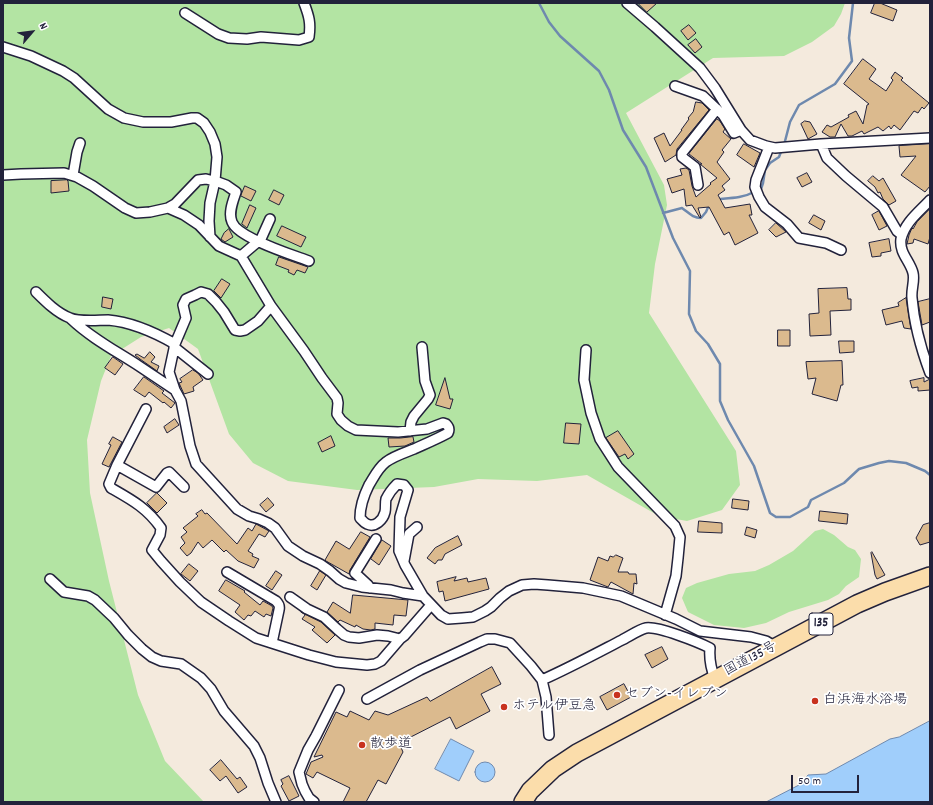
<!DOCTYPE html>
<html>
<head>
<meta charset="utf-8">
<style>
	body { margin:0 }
	#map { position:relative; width:933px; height:805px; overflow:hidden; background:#f4eadd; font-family:Dekko,sans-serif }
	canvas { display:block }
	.frame { position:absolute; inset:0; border:4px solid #22223b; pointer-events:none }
	.north { position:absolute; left:12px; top:12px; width:40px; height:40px; -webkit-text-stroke:3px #fff; paint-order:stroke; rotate:62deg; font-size:11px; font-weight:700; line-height:16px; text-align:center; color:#22223b }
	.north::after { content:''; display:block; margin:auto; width:14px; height:18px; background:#22223b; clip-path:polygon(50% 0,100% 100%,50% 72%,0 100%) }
	.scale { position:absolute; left:791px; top:775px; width:68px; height:18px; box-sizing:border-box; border:2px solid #22223b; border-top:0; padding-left:5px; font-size:12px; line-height:14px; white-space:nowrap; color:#22223b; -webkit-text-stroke:3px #fff; paint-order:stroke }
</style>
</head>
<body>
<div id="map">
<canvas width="933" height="805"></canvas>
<div class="frame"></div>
<div class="north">N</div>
<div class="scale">50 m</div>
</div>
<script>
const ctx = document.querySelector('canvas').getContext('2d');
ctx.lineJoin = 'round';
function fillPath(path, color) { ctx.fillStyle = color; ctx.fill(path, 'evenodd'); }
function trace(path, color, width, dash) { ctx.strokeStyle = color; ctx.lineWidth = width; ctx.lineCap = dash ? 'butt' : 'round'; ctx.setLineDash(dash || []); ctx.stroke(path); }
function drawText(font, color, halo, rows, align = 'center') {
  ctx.font = font + ' Dekko,"Klee One",sans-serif'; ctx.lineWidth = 3.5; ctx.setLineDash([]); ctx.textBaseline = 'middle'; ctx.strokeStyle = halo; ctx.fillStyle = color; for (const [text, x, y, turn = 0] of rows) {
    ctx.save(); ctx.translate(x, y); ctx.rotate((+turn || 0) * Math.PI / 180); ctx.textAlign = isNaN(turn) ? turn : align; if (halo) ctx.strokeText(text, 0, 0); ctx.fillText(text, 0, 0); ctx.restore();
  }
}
const green = new Path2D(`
	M3 3H845L841 14 834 26 812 42 784 56 713 58 626 113 664 185 667 205 655 264 649 313 736 451 740 485 722 510 687 521 659 516 587 475 537 481 478 479 434 487 357 490 288 481 253 463 229 434 198 349 169 328 141 337 111 356 101 381 87 440 90 493 109 581 138 695 165 761 204 802H3Z
	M823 529 834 535 848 547 855 550 861 559 859 577 846 586 839 594 828 600 789 612 766 623 744 628 714 625 688 612 682 598 686 588 697 583 729 574 755 571 769 565 793 551 815 531Z`);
const water = new Path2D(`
	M930 721V802H766L799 785 808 775 826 774 890 739 899 737Z
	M451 739 474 751 459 781 435 769Z
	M475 772a10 10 0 1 1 20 0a10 10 0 1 1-20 0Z`);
const stream = new Path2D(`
	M539 3 549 22 560 36 599 71 609 90 623 130 646 167 673 238 690 271 689 314 696 331 708 344 720 364V401L728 420 754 466 770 513 776 517H790L808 507 811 500 844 483 859 469 879 463 889 461 906 463 925 471 930 475
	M784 145 790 122 799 105 835 84 852 61 849 38 853 3
	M759 190 761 189 763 183 765 170 770 163 779 157 782 149
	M718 199C731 198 743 198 754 192
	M663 213 682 208C689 213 693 218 701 218L706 212 709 205`);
const building = new Path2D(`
	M638 3H657L647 12Z
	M875 3H880L897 10 893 21 871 13Z
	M689 25 696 33 688 40 681 31Z
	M696 39 702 47 695 53 688 45Z
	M863 59 876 69 869 79 886 91 893 80 891 78 895 72 903 78 901 80 929 103 924 109 922 107 918 113 914 111 900 130 894 125 891 129 889 126 883 131 878 127 864 134 862 131 852 136H848L841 124 835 137H830L822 132 827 125 831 127 849 117 848 115 856 111 863 124 867 105 869 104 844 84Z
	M696 102 702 103 709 110 677 149 676 155 665 162 654 138 664 133 670 146 682 130H681L689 119 688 118 693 112Z
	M717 119 720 121 725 129 723 132 731 139 722 150 724 152 717 162 730 179 722 186 725 190 718 195 725 208 750 204 752 215H749L758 233 735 245 729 232 724 235 709 207 698 208 701 217 700 218 692 205 686 206 684 189 672 193 667 179 682 175 680 169 686 168 689 170 692 186 696 197 711 184 710 183 717 178 700 164H702L689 154Z
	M805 121 810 122 817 134 808 139 801 124Z
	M744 144 760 153 754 167 737 155Z
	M930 144V186L925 192 901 175 916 156 900 157 899 146Z
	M807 173 812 182 802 187 797 178Z
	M873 176 879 181 883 178 896 201 889 205 883 199 880 192 878 193 875 187 868 181Z
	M67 180 68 181 69 191 51 193V181Z
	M245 186 256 191 251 201 241 196Z
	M274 190 284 195 279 205 269 200Z
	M250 205 256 208 247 228 242 224Z
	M930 209V237L928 244 914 239 913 243 907 244 909 235 912 228 913 229 917 222Z
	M879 211 887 226 879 230 872 215Z
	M814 215 825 221 821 230 809 223Z
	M776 223 786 232 776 237 769 230Z
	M282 226 306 237 301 247 277 236Z
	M229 229 233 237 225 242 221 239 224 233Z
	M889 239 891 251 881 253V256L872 257 869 243Z
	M279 257 308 267 305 273 297 270 294 275 288 272 289 270 276 265Z
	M222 279 230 284 221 298 214 291Z
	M847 288 848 299H851V310L830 311 831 335 810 336 809 314 819 313 818 289Z
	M103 297 113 299 111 309 102 307Z
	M906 298 911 329 904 328 902 321 886 325 882 310 899 306 898 303Z
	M930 299V322L922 325 918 302Z
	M778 330H790V346H778Z
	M839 341H854V352L840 353Z
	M150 352 155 357 151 362 159 366 157 371 140 359 135 355 137 354 144 358Z
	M113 357 123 364 115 375 105 368Z
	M842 361 843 385H841L837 401 812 394 816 378 808 379 806 362Z
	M193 370 198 373 203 380 193 387 194 391 184 394 179 383 182 382 180 379Z
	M144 377 164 391 162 393 175 403 171 408 164 402 163 403 149 392 145 397 134 390Z
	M445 378 450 399H453L450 409 436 405Z
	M924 378V382L930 379V390L918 391V387L912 388 910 381Z
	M175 419 179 425 167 433 164 427Z
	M566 423 581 424 579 444 564 443Z
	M618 431 634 454 628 459 625 454 619 457 606 438Z
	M331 436 335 446 322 452 318 443Z
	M113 437 122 442 109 467 102 464 111 445 109 444Z
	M413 437 414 442 405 446 389 447 388 438H400Z
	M157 493 167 503 157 513 147 503Z
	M268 498 274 505 266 512 260 505Z
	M733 499 749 501 748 510 732 508Z
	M202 510 205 514 207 513 237 544 248 528 252 531 256 524 269 531 265 537 259 534 248 551 253 554 252 556 259 559 254 568 238 561 226 550 224 552 212 540 203 548 198 542 191 553 187 556 180 548 185 543 181 537 187 532 183 528 198 516 196 514Z
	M820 511 848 514 847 524 819 521Z
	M699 521 722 523V533L698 532Z
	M930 523V542L920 545 916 538 923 525Z
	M747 527 757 530 755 538 745 535Z
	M361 532 370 537 350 570 349 574 326 561 325 560 336 541 349 549Z
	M458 536 462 545 445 554 442 560H438L435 564 427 558 435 548Z
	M382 540 391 546 379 565 371 559Z
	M872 552 885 575 877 579 875 575 871 553Z
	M616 555 623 558 618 572H628L629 574H636L637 584 634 583 633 594 611 582 608 587 590 580 598 557 608 561 610 556 613 557Z
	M189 564 198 571 190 581 181 574Z
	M276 571 282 575 272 590 266 586Z
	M320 571 326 575 317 590 311 586Z
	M456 577 454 581 467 578 468 582 486 578 489 589 445 601 443 591 439 592 437 582Z
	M226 580 245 591 244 592 260 605 263 601 272 606 273 608 271 616 266 614 264 617 255 611 251 616 248 615 244 620 235 612 240 605 219 591Z
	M353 595 408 600 406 616 394 615 393 625 375 623V629L371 630 363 629 356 625 355 627 340 620 338 622 327 612 333 602 350 613Z
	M301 612 321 622 335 635 327 643 312 630 315 627 302 619 305 615Z
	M662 647 668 659 652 668 645 655Z
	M492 667 501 684 481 694 490 711 456 729 450 717 399 743 403 752 386 784 378 780 366 802H343L350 788 317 772 313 778 306 774 311 762 323 757 322 755 314 757 336 712 347 717 350 711 369 720 375 711 388 715 427 697 430 701Z
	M624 684 631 697 607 710 600 697Z
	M221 760 237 779 240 777 247 787 238 793 226 776 220 781 210 770Z
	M289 776 299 796 289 801 281 786 283 784 281 780Z`);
const street = new Path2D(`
	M627 3 655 27 700 68 715 88 741 130 750 140 766 146 775 148 821 144 930 138
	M185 13 218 34 229 38 247 39 261 37 299 40 309 37C311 23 309 16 304 3
	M3 47 31 56 63 71 74 78 108 109 124 118 143 122H171L192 118H197L204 123 210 132 215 144 217 157 215 181 210 203 209 221 210 237
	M675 86 703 96 723 115 734 133 741 130
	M821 144 827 158 846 176 883 207 897 231 902 235
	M769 147 756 180 755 187 759 197 765 207 787 224 799 238 826 243 841 250
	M3 175 21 174 64 173 77 177 93 186 125 208 136 213 150 212 168 208 184 215 199 225 219 246 241 256 271 306 304 351 322 378 337 398 338 403 337 414 341 420 348 426 356 430 398 432 427 429 443 423 446 424C449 427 450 429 448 433 437 439 425 444 414 449 404 453 394 456 386 462 378 468 374 477 369 485 364 495 360 506 360 518 362 520 364 523 367 524 375 528 383 520 385 512 386 508 385 503 386 499 389 493 392 489 397 484L404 485 408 490 400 517 399 551 405 565 423 596 441 615 448 619 462 618 473 617 485 611 491 607 500 598 509 591 522 585 534 584 548 585 583 588 621 596 676 619 700 631 751 637 766 641 776 647
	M73 175 77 152 80 143
	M698 185 695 167 682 157V153L717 109
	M930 200C919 212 905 222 901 239 899 253 910 261 913 273 915 281 911 289 912 298 914 323 921 349 930 373
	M168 208 175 204 198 180 206 179 218 182 226 185 236 192C233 201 228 213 232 222 238 238 293 255 309 261
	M241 256 261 239 270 219
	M36 292C46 302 57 313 70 318 79 322 98 320 108 320 132 322 154 332 175 344
	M271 306 258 321 245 330 240 331 235 330 224 312 216 302 208 294 201 292 195 295 186 299 183 305 186 318 175 344 169 372 175 390 181 401 190 446 196 464 237 509 249 516 259 519 268 523 275 528 288 546 303 556 320 564 330 571 339 579 346 583 362 587 391 590 403 593 423 596
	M71 319C91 338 116 351 139 366 151 374 163 382 175 390
	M174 347 208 374
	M586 350 584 380 591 413 600 439 618 467 675 526 680 537 678 558 676 576 665 615
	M146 409 117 465 109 484 111 488C132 500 147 508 161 528L160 535 152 550 161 561 180 582 201 602 229 621 256 638 309 655 336 662 367 665 375 664 381 661 400 639 404 636 431 605
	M410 431 411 422 414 416 428 399 430 395 425 381 422 347
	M117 465 156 487 167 473 169 472 184 487
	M404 561 409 534 417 527
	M227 572 276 601C279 604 280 606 279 610L272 643
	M50 579 64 592 88 596 95 600 114 618 128 635 142 649 152 657 161 661 181 664 201 678 211 689 224 711 254 746 260 758 268 783 276 802
	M370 588 368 585 355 573 376 539
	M290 597 307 609 324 617 337 629 344 635 349 637 359 638 377 635 388 636 400 639
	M542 680C569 668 595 654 622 640 628 637 640 629 646 628 658 626 698 642 710 648 709 659 711 669 715 679
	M367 699 420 670 480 642 487 639H495L510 643 531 666 542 680 546 697 549 735
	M314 802 309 798 305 791 302 784 299 772 308 750 316 736 339 690`);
const highway = new Path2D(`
	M523 802 530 791 553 769 577 753 857 604 885 592 930 576`);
const markers = [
	[617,695,4,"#c8321e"],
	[815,701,4,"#c8321e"],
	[504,707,4,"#c8321e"],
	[362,745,4,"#c8321e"]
];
const shields = [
	[821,624,24]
];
const shieldNames = [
	["135",821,624]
];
const streetNames = [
	["国道135号",751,660,-28]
];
const poiNames = [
	["セブン-イレブン",625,695],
	["白浜海水浴場",823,701],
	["ホテル伊豆急",512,707],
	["散歩道",370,745]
];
fillPath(green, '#b3e4a3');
fillPath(water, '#a0cefb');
trace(water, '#6e89ae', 1);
trace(stream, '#6e89ae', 2.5);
fillPath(building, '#dbba8e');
trace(building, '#22223b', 1);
trace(street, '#22223b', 12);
trace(highway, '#22223b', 20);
trace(street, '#fff', 9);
trace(highway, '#fbddab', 17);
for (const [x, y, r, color] of markers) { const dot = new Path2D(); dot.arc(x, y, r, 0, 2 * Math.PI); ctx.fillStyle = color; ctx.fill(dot); trace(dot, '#fff', 1.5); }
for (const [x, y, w] of shields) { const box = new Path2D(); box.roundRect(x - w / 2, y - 11, w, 22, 3); ctx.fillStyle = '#fff'; ctx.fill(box); trace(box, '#22223b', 1); }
drawText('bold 13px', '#22223b', null, shieldNames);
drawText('14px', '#22223b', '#fff', streetNames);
drawText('14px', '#22223b', '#fff', poiNames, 'left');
</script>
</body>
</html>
